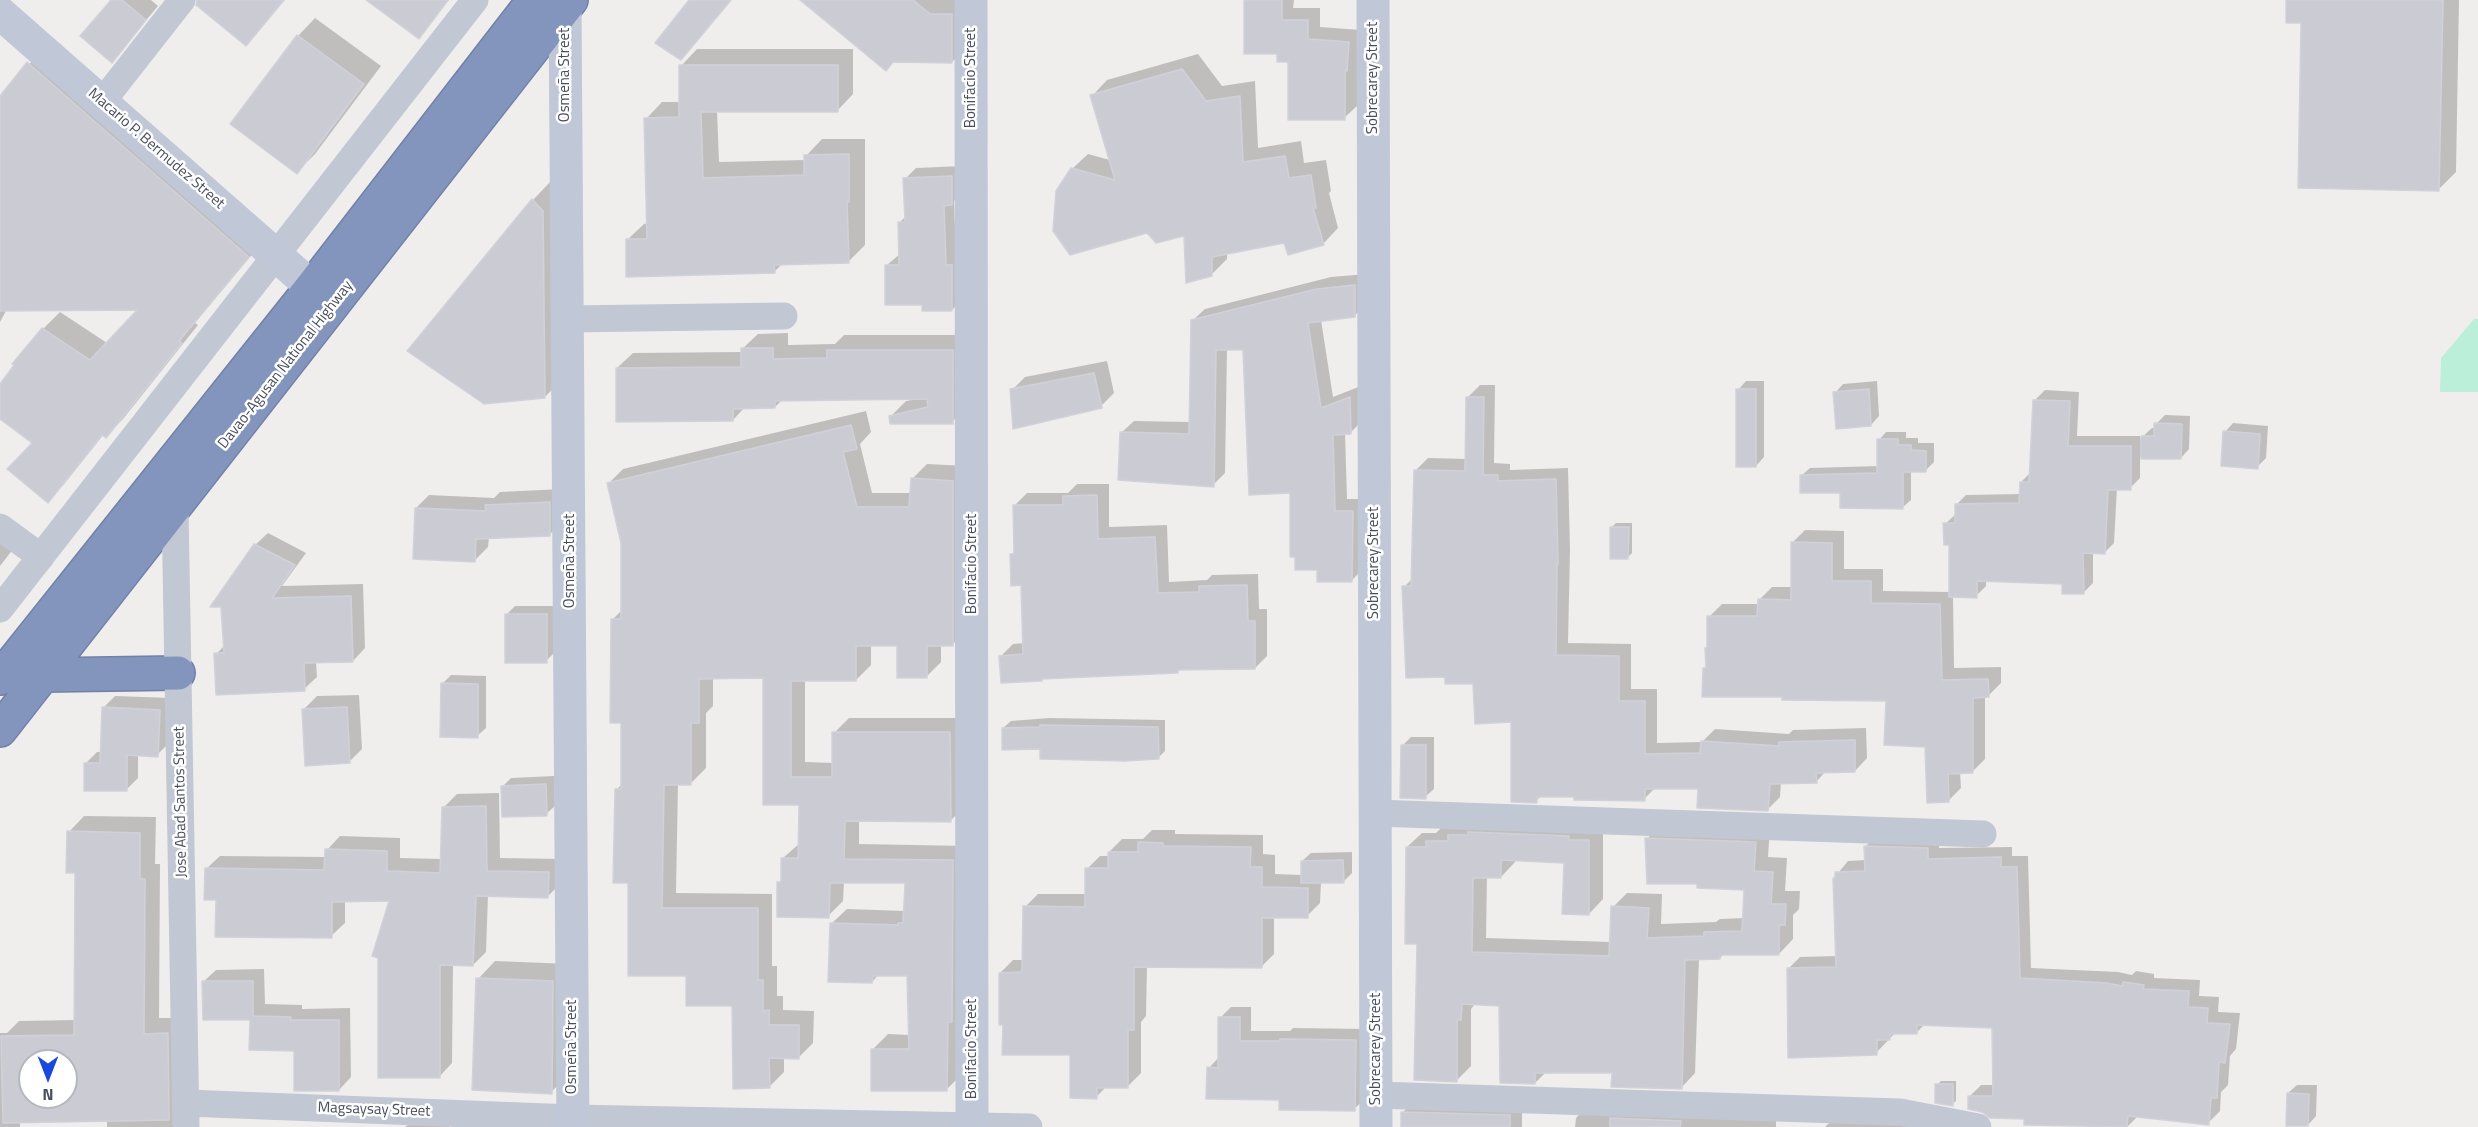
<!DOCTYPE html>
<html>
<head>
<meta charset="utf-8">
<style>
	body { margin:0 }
	#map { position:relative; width:2478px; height:1127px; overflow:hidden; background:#f0eeed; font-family:"Titillium Web",sans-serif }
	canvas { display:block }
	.north { position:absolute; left:18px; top:1049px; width:60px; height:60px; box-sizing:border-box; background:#fff; border:2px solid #b5b8bd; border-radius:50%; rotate:180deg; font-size:16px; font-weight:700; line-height:24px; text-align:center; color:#464d5b }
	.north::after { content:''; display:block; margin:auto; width:21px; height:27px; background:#1749e1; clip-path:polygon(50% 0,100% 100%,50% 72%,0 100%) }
</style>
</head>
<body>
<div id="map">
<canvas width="2478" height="1127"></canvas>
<div class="north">N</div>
</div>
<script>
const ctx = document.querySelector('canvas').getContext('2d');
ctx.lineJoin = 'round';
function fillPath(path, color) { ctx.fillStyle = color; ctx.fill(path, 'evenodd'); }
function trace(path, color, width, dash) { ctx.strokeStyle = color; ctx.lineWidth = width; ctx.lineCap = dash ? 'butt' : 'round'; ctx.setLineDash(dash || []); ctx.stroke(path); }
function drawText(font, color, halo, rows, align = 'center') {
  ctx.font = font + ' "Titillium Web",sans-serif'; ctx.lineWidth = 5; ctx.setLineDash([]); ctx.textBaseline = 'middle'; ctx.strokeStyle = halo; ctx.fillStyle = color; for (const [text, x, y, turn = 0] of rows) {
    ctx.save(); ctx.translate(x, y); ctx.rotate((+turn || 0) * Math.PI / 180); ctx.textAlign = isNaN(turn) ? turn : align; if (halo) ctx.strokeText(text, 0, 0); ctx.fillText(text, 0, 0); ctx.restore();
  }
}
const green = new Path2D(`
	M2474 319H2478V392H2440L2441 358Z`);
const shadow = new Path2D(`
	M113 0H151L158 6 112 61Z
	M198 0H285L245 44Z
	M368 0H449L418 37Z
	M803 0H969V44L952 62Z
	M1246 0H1294L1293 8H1320V27L1361 30 1359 56 1357 59V106L1344 118 1289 61Z
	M2288 0H2459L2456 172 2438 190 2302 22Z
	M315 18 381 66 315 154 297 172 232 124 298 36Z
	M45 46 265 239 195 323 198 325 123 419 106 436 104 434 65 483 48 501 34 443 0 417V387L43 329 60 312 107 343 140 309H7L0 322V98Z
	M697 49H853V94L837 111H717L719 162 806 160V156L822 139H865V245L848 262 783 263 774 272 627 240 644 224 648 223 646 119 662 102H681V66Z
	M1198 54 1222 86 1255 81 1258 148 1301 141 1304 163 1326 160 1331 191 1329 193 1338 228 1323 244 1286 242 1227 253V259L1211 275 1185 234 1072 169 1088 154 1110 160 1092 96 1107 80Z
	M963 166V193L954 201 956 255 962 299 952 310 924 303 887 265 900 254V222L906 216 905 179 916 168Z
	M550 182 562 379 545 397 409 351 533 200Z
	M1367 274V304L1354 316 1321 320 1333 397 1361 386 1362 421 1350 433H1345L1347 499H1365L1363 569 1351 581 1291 491 1244 348 1227 349 1225 473 1213 485 1121 433 1134 421 1190 422 1192 321 1205 309 1331 277Z
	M788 333V345L835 344 844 335H967V407L952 422 890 417 906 401 918 399 782 400 775 407H745L733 420 617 368 633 353 742 352V349L758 334Z
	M1107 361 1114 393 1101 406 1012 390 1025 377Z
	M1746 381H1764V457L1756 466 1738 390Z
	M1877 381 1879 416 1871 425 1835 393 1843 384Z
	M1480 385H1495L1494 463 1510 464V470L1568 468 1570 550 1568 643 1631 644V689H1657V743L1702 742 1715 729 1789 734 1793 730 1866 728 1867 758 1855 771H1826L1816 782H1781L1780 797 1768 809 1700 787H1656L1644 799 1542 795 1536 801 1512 720 1474 683 1447 675 1404 587 1413 578 1416 470 1428 458 1467 459 1468 397Z
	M2045 390 2079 392 2077 436H2140V439L2152 428H2156V424L2165 415 2190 416 2189 449 2181 458 2140 457V478L2130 488H2117L2114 543 2104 553 2093 552V583L2083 593 2063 583 1986 580V586L1976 596H1953L1954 668 2001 667V683L1988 696H1985V759L1972 772H1960L1961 788 1948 801 1927 746 1887 700 1703 695 1704 669 1707 666 1709 646V617L1722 604H1759V600L1772 587H1792V543L1805 530 1844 531V569H1883V591L1951 592V543L1945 524 1956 514V505L1966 495 2021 494V482L2031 472 2035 400Z
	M866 411 871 432 860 444 872 493H912V479L927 464 967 466V630L952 645H941V662L926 677 899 644H871V665L856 680H805V762L834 763V733L849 718H964L965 806 950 821 859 819V844L967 846 961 1075 946 1090 873 1049 888 1034 910 1035 908 974H879L872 982 832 923 847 909 905 911 906 882 844 881 843 901 828 916 779 883 783 879V858L800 843V804H764V677H713V706L706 713V768L691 783H678L676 893 772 894V966H777V996H783V1010L814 1011 813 1043 798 1058 784 1057V1072L769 1087 734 1004 687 975 630 882 616 790 623 783 622 722 613 619 623 609 622 543 608 484 623 469Z
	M2233 423 2268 426 2266 458 2257 467 2225 432Z
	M1886 432H1906V438H1918V443H1934V462L1926 470H1911V500L1903 507 1841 491 1802 475 1810 468 1879 466V440Z
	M1077 484H1109V527L1167 525 1169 582 1207 580 1212 575 1258 574 1259 609H1267V656L1255 668 1180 669 1178 671 1001 656 1013 644 1025 643 1022 584 1011 555 1015 551 1014 506 1027 493H1068Z
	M562 489 563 521 549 535 489 537 488 547 475 560 416 508 429 495 494 498 500 492Z
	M1616 523H1632V553L1628 557 1612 527Z
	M0 532 17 544 0 566Z
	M268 533 306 553 282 586 363 584 365 648 353 661 316 662 317 677 304 689 216 654 225 645 255 545Z
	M515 606H555V652L546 661 506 615Z
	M451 675 486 676V728L477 736 442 684Z
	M359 695 362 749 349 762 304 709 317 696Z
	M115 696 171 698 169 743 157 755 138 754V778L126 790 85 764 97 752H102L103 708Z
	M1049 718 1165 720V751L1158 758 1041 747 1003 728 1011 721Z
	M1411 737H1434V789L1425 797 1402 746Z
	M554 776 555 806 546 814 502 787 511 778Z
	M499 793 500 858 562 859 561 883 548 896 488 895 486 952 473 965 453 964 452 1063 439 1077 391 899 345 900V923L331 936 217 899 206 869 220 856 326 857 327 850 340 836 400 838V858L442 859 443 808 457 794Z
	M84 816 156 817 155 864H160L159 1018H183L178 1127H107V1120L20 1122V1127H0V1033H7L19 1021 76 1020 77 872 69 832ZM30 1061H66V1097H30Z
	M1661 824 1770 828 1768 857 1787 858 1785 891H1800L1799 909 1793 915V939L1779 954H1724L1720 958H1699L1695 1073 1681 1088 1613 1071 1546 1072 1535 1083 1501 1004H1475L1471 1009V1066L1457 1080 1419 942 1407 847 1422 833H1436L1442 827 1603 826V899L1589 914 1566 861 1515 859V862L1501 877H1487L1486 938 1611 942 1613 907 1627 893 1662 894 1661 924 1716 922 1720 919 1744 918 1745 888 1699 882 1647 839Z
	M1152 830H1175V834L1263 835V854L1275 855V874L1302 875V861L1311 853 1352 852V873L1343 882H1321L1320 903 1307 916H1274V954L1261 967 1147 965 1146 1016 1141 1022V1073L1128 1086H1107L1096 1097 1071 1054 1004 1024 1000 973 1013 960H1024L1025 907 1038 894H1087V869L1100 856H1109V852L1122 839H1143Z
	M1877 835 1939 837V848L2012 847V856H2028L2031 968 2118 972 2132 975 2136 971 2154 974V978L2200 980 2199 996 2219 997 2218 1012 2240 1013 2236 1049 2230 1056 2228 1085 2221 1092 2220 1111 2208 1123 2138 1116 2127 1127 2025 1124 2026 1117 1970 1096 1981 1085H1995L1993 1027 1925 1024 1917 1032H1896L1876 1053 1788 969 1800 957 1837 956 1834 878 1848 861 1866 860V846Z
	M495 961 570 964 569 1075 551 1092 478 979Z
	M264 969 265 1004 302 1005V1009L350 1008 351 1077 339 1090 295 1049 203 982 216 970Z
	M1231 1007H1251V1031H1290L1293 1028 1366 1029V1098L1354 1109 1281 1099 1209 1068 1220 1056V1018Z
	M1941 1081H1956V1101L1952 1104 1937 1085Z
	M2297 1085H2317L2316 1116 2308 1125 2288 1093Z
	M1415 1100 1522 1103V1127H1403V1112Z
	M1586 1107 1776 1114V1127H1575L1576 1118Z
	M1836 1116 1931 1127H1825Z
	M408 1125H449V1127H405Z`);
const building = new Path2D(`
	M111 0H122L146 20 112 63 80 36Z
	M197 0H284L246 46 196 5Z
	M366 0H448L419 39Z
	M689 0H731L681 60 655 43Z
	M800 0H913L930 14H952V63L893 62 886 71Z
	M1244 0H1282V20H1308V39L1349 42 1347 71 1345 70V120H1288V62H1277V54H1244Z
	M2286 0H2443L2439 191 2298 188 2301 23H2286Z
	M297 35 364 84 297 174 230 124Z
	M27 62 249 257 179 341 182 343 106 438 102 435 48 503 7 469 32 443 0 419V384L14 365 12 364 42 328 90 360 137 310 0 311V96Z
	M679 65H838V112H701L703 178 804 175V155L849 154V202H847L849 263 774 265 775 273 626 277V239H647L644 118 679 117Z
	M1182 69 1206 101 1240 96 1243 162 1285 156 1289 178 1311 175 1316 208H1313L1324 245 1288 255 1284 243 1212 257V276L1186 283 1184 236 1156 243 1147 233 1070 255 1053 231 1056 191 1071 168 1115 180 1090 95Z
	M952 176V205L944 206 946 265H952V311H922V305H885V265H899L898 222H905L903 178Z
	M532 199 543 211 545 398 484 404 407 351Z
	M1355 285V317L1308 323 1321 408 1350 397 1351 434 1333 435 1335 511H1353L1352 582H1317V570H1295V557H1290V493L1249 495 1243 350H1216L1214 487 1118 480 1120 432 1189 434 1191 320 1317 289Z
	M741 348H773V359L827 358V350H953V424H890L889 416 928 407 927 399 775 401V408L733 409V421L616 422V368L741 367Z
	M1094 373 1102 408 1013 429 1010 389Z
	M1736 389H1756V467H1736Z
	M1869 389 1871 426 1836 429 1833 392Z
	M1466 397H1484L1483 475H1498V481L1556 479 1558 564H1557L1556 655 1619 656V701H1645V754L1700 753 1701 741 1779 746V742L1855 740V772L1816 773 1817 783 1770 784 1768 811 1697 808 1698 789H1645V801L1574 800V797H1537V803L1511 802V722L1475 724 1473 684H1445V677L1406 678 1402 586H1411L1414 470 1465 471Z
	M2033 400 2070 401 2068 446H2131V490H2108L2105 554 2083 553 2084 594H2062V584L1977 581V598L1949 597V545H1944L1943 523H1955V504L2019 503 2020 482H2029Z
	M2154 423 2182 424 2181 459H2141V436H2154Z
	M851 425 857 449 843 452 857 507H909L911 478 953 481V646H927V678H897V646H856V681H791V777H832V732H950L951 822 845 821 844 859 953 860 952 1022H948L947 1091H871V1049H909L907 976H873L872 983 828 982 830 923 898 925V923H903L905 883H830L829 918 777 917V882H781V858H798L799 805H763V678L699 679V723H691V785H664L662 908H758V980H763V1011L769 1010V1025H799V1059L769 1058 770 1088 733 1089 732 1006H686V976H628V883H613L615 789H621V723H610L611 619H621V543L607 483Z
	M2223 431 2260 434 2258 469 2221 466Z
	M1877 439H1898V445H1911V450L1926 451V472H1903V509L1840 508V493H1800V475L1877 473Z
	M1097 495 1098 539 1155 537 1158 593 1199 592V586L1247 585 1248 621H1255V669L1178 670V673L1042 679V681L1001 683 999 656 1023 654 1021 585 1011 586 1010 554H1014L1013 505H1063V496Z
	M550 502V536L476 539 475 562 413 559 415 508 486 511 485 505Z
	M1610 527H1629L1628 559H1610Z
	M1791 542 1832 543V581H1871V603L1940 604 1942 680 1988 679 1989 697 1973 698V773L1948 774 1949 802 1927 803 1925 747 1884 745 1886 701 1782 700V697H1702L1703 668H1706L1705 648H1707V616H1757L1758 599 1791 600Z
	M254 544 295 565 272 598 351 596 353 662 304 663 305 691 216 695 214 653H224L221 607H210Z
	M505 614H547V663H505Z
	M441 683 478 684V738L440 737Z
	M102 707 160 710 158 757 127 755V791H84V763H100Z
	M347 707 350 763 305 766 302 709Z
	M1040 725 1158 727 1159 759 1124 761 1040 759V749L1002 750V728L1040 727Z
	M1401 745H1426V799L1400 798Z
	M546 784 547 816 502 817 501 786Z
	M486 806 487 871 549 872 548 898 476 896 473 966 440 965V1078H378V958L372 956 389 901 332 902V938L215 937 216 900H204L205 868 324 870 325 849 387 851V871L440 873 442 807Z
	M67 831 140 833V879H145L144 1034 168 1033 169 1120 3 1123 1 1036 74 1035 75 873H66ZM30 1061H66V1097H30Z
	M1468 832 1569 836V840H1589V915L1562 914 1564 863 1501 860V878H1473L1472 952 1609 956 1611 906 1649 908 1647 938 1704 936V932L1742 931 1744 890 1697 888V884H1647L1645 838 1756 842 1754 871 1773 872 1771 904H1786L1785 925H1779V955H1720V959L1685 960 1682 1089 1611 1087 1612 1073H1535V1084L1500 1083 1499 1006 1462 1004 1461 1020H1457V1082L1414 1080 1417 944H1405L1406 847H1426V841H1448V835H1468Z
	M1138 842 1163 843V846L1251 847 1250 867H1262V887L1308 888V918H1262V968L1134 967V1030H1128V1088H1097V1099L1070 1098V1055H1002L1003 1025H999V973L1022 972 1023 906 1085 907V868H1108V852H1138Z
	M1864 846 1928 848V859L2001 857V867H2017L2020 978 2106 983 2122 986 2123 982 2144 985 2143 989 2189 991 2188 1007 2208 1008 2207 1023 2230 1024 2225 1063 2219 1062 2217 1098H2211L2209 1125 2128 1116 2127 1127 2024 1125V1119L1990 1118 1982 1112 1968 1109V1096H1993L1992 1028 1917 1025V1034H1890V1040H1877V1055L1788 1058 1787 968 1836 967 1833 878H1835V872L1865 871Z
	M1343 860 1344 883H1301V861Z
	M476 978 553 981 552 1094 472 1090Z
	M202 981H253V1016L291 1017 290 1020H339V1091H294V1051L249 1050 250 1020H203Z
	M1218 1017H1240V1041H1280V1039L1356 1040 1355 1111 1279 1110V1100L1206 1099 1207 1067 1218 1068Z
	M1935 1084H1953V1106L1935 1103Z
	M2287 1093 2309 1094 2308 1126H2286Z
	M1401 1112 1510 1115V1127H1401Z
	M1610 1118 1681 1121 1680 1127H1610Z`);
const street = new Path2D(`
	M102 102 182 0
	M568 319 784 316
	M175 508 186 1127
	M0 527 41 557
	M0 609 475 0
	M1375 813 1983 834
	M1376 1095 1900 1112 1978 1127
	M186 1103 573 1118 1029 1127`);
const secondary = new Path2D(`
	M555 0 565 7 573 1127
	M971 0 972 1127
	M1373 0 1376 1127
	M0 13 312 287`);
const highway = new Path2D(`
	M43 675 178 673
	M0 678 312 287 534 0
	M0 730 571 0`);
const streetNames = [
	["Osmeña Street",565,75,-90],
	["Bonifacio Street",971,78,-90],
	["Sobrecarey Street",1373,78,-90],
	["Macario P. Bermudez Street",156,149,41],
	["Davao-Agusan National Highway",286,365,-52],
	["Osmeña Street",570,561,-90],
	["Sobrecarey Street",1374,563,-90],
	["Bonifacio Street",972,564,-90],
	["Jose Abad Santos Street",181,802,-91],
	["Osmeña Street",572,1047,-90],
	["Bonifacio Street",972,1049,-90],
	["Sobrecarey Street",1376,1049,-90],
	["Magsaysay Street",374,1110,2]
];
fillPath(green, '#bbefd9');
fillPath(shadow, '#0003');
fillPath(building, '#cacbd3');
trace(building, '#d1d2d9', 1.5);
trace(highway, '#7080a9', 36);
trace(street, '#c1c7d3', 27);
trace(secondary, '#c0c7d7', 33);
trace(highway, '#8495bd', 33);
drawText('15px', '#464d5b', '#fff', streetNames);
</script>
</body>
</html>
